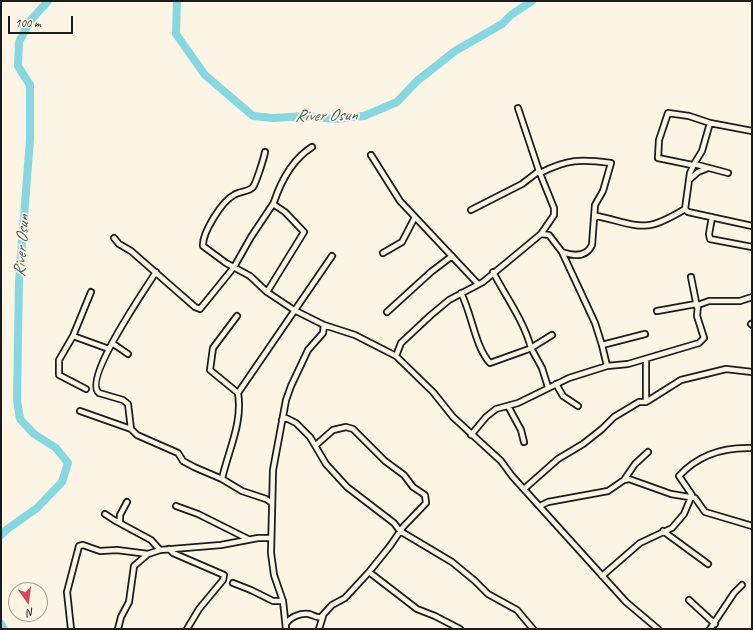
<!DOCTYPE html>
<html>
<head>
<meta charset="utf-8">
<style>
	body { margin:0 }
	#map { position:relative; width:753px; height:630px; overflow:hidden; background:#fcf5e5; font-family:Caveat,sans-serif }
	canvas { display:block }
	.frame { position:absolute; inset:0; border:2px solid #1c1c1c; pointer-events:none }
	.north { position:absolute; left:8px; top:582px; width:40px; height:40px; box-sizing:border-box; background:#fcf5e5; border:1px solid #a29e95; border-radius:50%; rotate:166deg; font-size:11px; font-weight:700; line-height:16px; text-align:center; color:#1c1c1c }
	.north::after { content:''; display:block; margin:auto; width:14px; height:18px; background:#d1495b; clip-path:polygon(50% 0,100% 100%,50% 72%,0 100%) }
	.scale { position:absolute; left:8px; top:16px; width:65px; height:18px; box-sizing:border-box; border:2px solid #1c1c1c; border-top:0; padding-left:5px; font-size:12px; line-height:14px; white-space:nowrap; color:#1c1c1c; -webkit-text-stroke:3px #fcf5e5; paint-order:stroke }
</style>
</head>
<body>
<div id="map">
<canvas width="753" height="630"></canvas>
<div class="frame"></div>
<div class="north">N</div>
<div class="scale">100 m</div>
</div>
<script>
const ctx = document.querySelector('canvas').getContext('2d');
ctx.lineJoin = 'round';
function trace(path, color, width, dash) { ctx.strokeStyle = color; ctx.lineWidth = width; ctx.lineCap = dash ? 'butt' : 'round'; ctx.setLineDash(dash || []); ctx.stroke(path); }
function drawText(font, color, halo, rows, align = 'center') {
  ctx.font = font + ' Caveat,sans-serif'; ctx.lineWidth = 3.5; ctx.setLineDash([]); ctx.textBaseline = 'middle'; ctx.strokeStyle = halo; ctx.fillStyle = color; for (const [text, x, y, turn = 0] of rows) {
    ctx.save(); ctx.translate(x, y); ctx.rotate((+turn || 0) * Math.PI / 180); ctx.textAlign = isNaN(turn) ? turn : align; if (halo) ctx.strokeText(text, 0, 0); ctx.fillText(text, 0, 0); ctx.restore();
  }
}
const river = new Path2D(`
	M177 1 176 34 205 75 253 116 273 118 306 116 334 119 364 116 397 102 417 81 455 51 502 24 511 15 532 1
	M1 535 6 530 37 508 62 482 68 463 56 448 34 434 20 419 17 400 19 281 30 139V85L18 66 19 42 30 21 48 1
	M1 624 4 629`);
const minor = new Path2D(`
	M710 123 752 131
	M265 152C264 158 256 183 253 187 249 192 240 191 234 195 222 201 202 233 203 246L226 263 250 276 267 292 294 310 324 325 355 335 396 356 433 392 453 417 501 461 512 476 626 602 658 629
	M371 155 400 201 478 284
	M692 165 658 158 659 140 668 113 689 116 710 123 702 151 694 164
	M540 173C568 159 580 159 611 163L603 191 595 205 592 245C586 258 573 256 562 252L549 235 541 234
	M728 173 694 164 690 173 685 209 688 212 752 226
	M689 180 698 172 708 168
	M471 210 522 184 539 171
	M712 217 709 234 710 239 752 247
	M594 219 597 216C641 226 644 234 685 209
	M114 238 119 244 131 251 195 307 200 309 234 267 251 237 273 204
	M562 252 595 323 602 345
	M383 253 402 242 415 217
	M691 277 697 307
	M267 292 304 232 285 212 273 204 274 202C281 181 293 159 312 147
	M461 293C472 314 475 347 490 363L529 349 531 348C524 321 506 297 493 272
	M657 311 696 304
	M387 312 431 272 452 256
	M237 316 213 348 210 370 238 393
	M751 324 752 325
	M73 336 109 349
	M112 343 128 354
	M396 356 401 343 431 315 449 300 483 282 541 234 554 215V208L539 171 518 108
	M646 359V402
	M607 366 628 364 699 343 704 338 697 316 698 305 709 301H740L752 297
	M556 384 563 396 578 406
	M548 387 542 368 531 348 552 335
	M86 389 59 375V360L73 336 91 292
	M508 406 521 430 524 442
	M80 411 131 429 137 435 178 453 183 461 194 467 222 479 242 491 266 499 272 503
	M282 420 286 418 296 423 310 437 326 464 347 487 394 523 400 531 452 562 475 581 488 594 517 610 533 629
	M131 429 128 404 123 400 99 393C82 380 146 288 156 272
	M471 435 486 417 496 409 518 403 569 378 607 366 602 345 645 334
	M222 479C228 451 243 423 238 393L332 256
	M624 480 635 464 648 452
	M524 489 558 459 583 444 602 429 614 417 639 402H646L681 380 726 369 752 372
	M176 506 198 514 248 539
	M540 506 548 502 608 491 624 480 629 479 671 494 695 498 705 512 752 526
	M105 514 114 520 151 540 160 550
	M120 522V515L127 502
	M663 531 708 564
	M169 549 173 553 224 575 223 580 199 609 187 629
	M369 572 417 609 435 616 460 629
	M602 576 640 543 672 528 684 514 692 495 679 476C698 455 724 447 752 448
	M233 583 251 590 273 601H283
	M689 600 715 624
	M286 624C290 617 300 613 309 614 313 615 316 618 321 617L332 605 345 598 369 572 390 546 403 527 426 503 425 495 413 487 404 475 385 461 353 429 346 427 333 430 316 445
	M71 629 67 592 79 546 83 545 100 551 117 550 148 554
	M118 629 121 617 129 602 134 566 148 554 160 550 221 545 258 538H271
	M286 629 283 601 274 575 271 553 273 470 286 400 291 386 308 350 323 333 324 325
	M319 629 323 616
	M710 629 734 593 742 585`);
const waterNames = [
	["River Osun",326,116,-1],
	["River Osun",22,246,-86]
];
trace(river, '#87d7e1', 8);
trace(minor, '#1c1c1c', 8);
trace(minor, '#fcf5e5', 4.5);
drawText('italic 17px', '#415d61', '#fcf5e5', waterNames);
</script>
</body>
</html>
